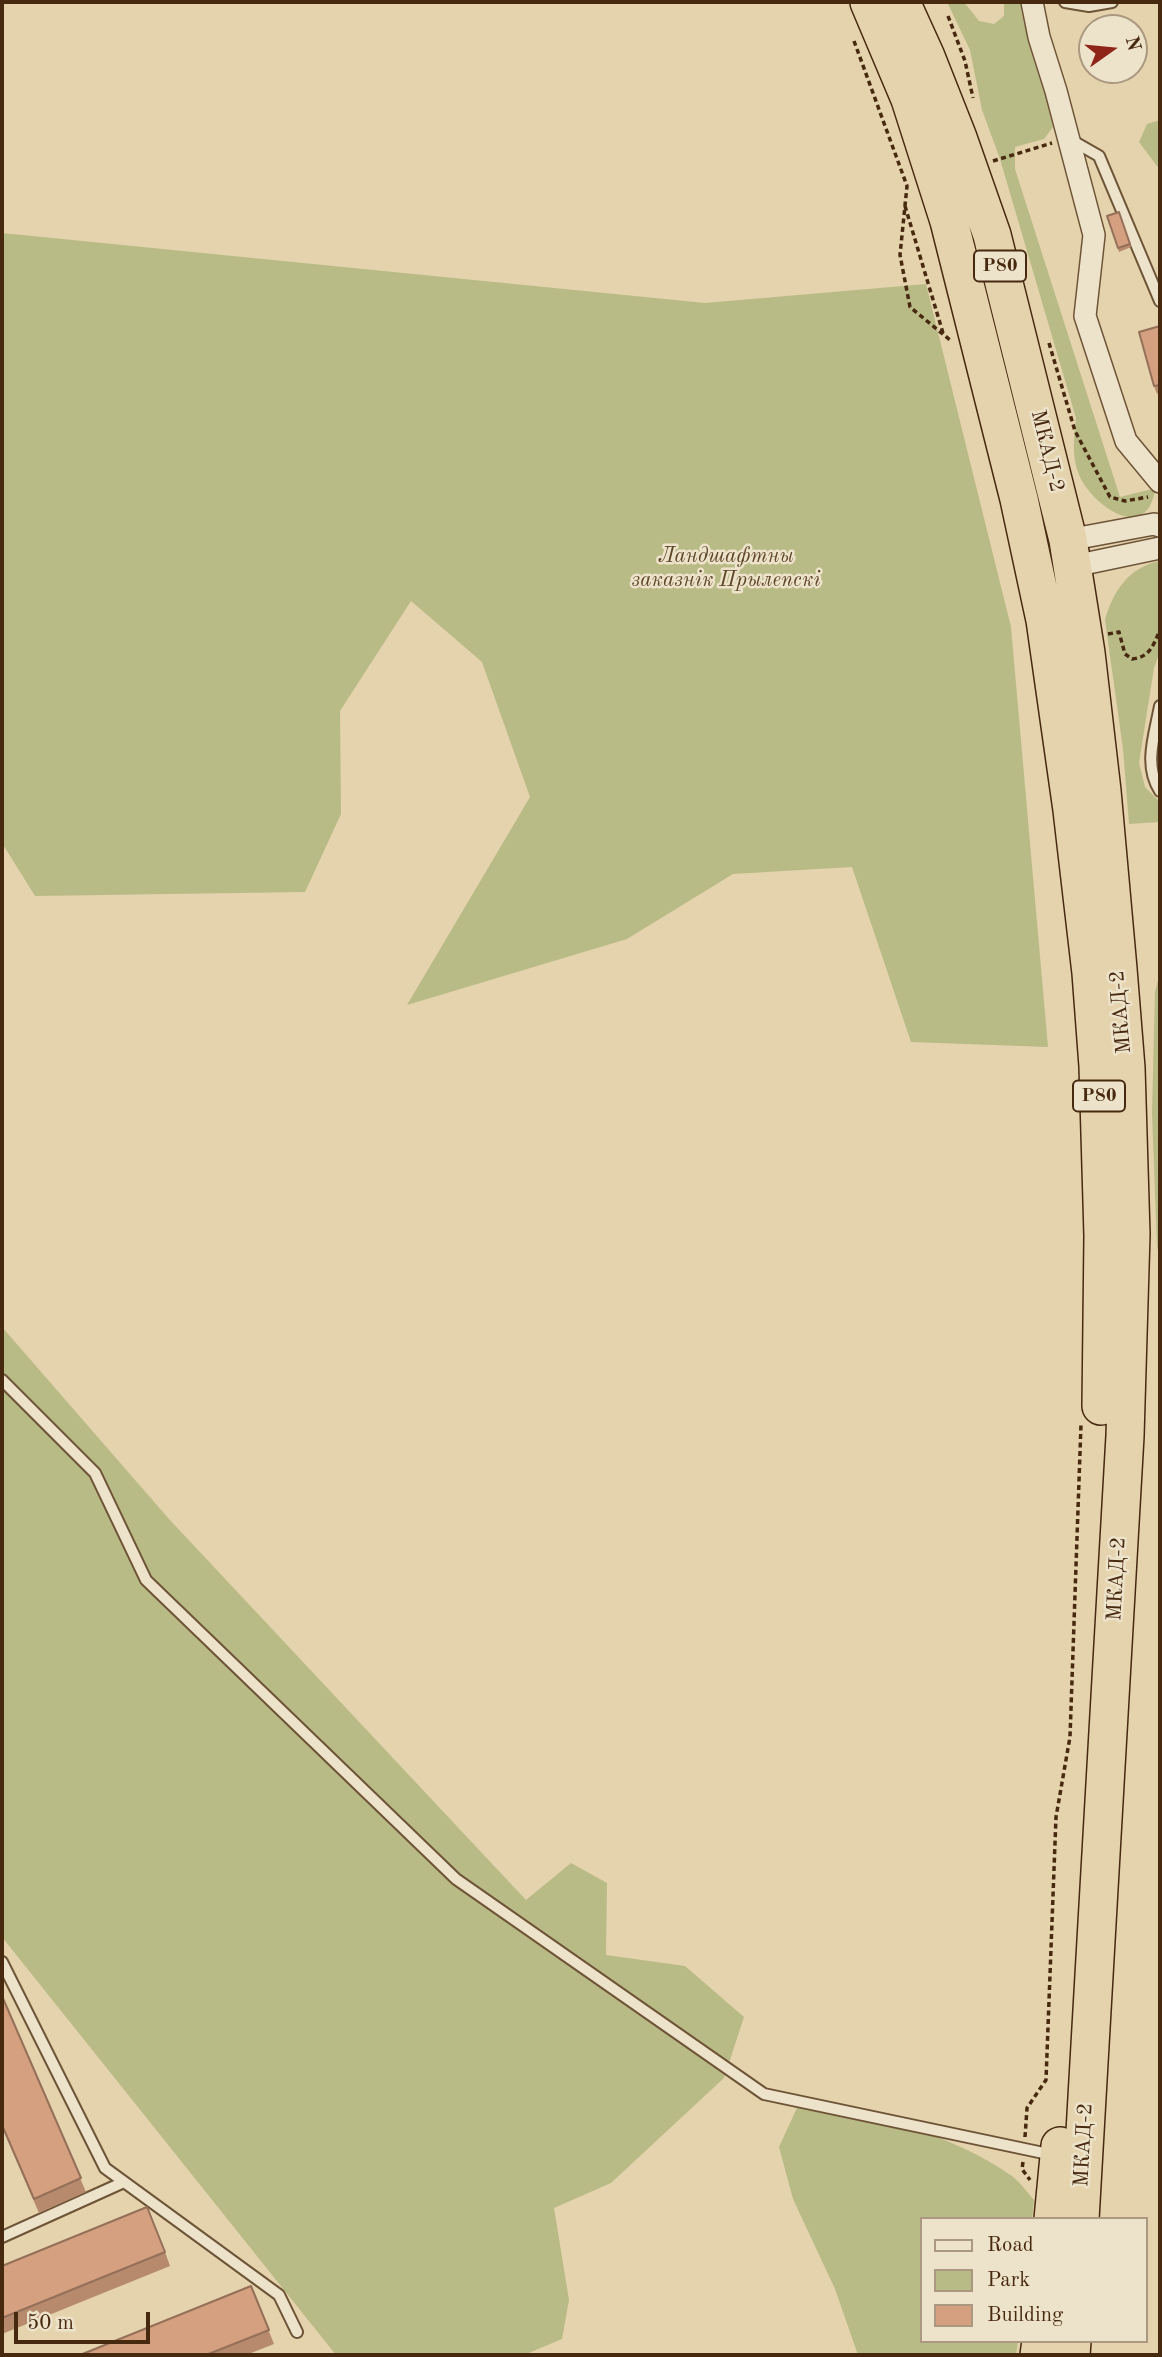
<!DOCTYPE html>
<html>
<head>
<meta charset="utf-8">
<style>
	body { margin:0 }
	#map { position:relative; width:1162px; height:2357px; overflow:hidden; background:#e4d3ad; font-family:"Old Standard TT",serif }
	canvas { display:block }
	.frame { position:absolute; inset:0; border:4px solid #472910; pointer-events:none }
	.legend { position:absolute; left:920px; top:2217px; width:228px; height:126px; box-sizing:border-box; background:#ede2ca; border:2px solid #ab9880; margin:0; padding:9px 12px; list-style:none; font-size:21px; color:#472910 }
	.legend li { display:flex; align-items:center; gap:14px; height:35px }
	.legend b { width:35px; border:2px solid #ab9880 }
	.north { position:absolute; left:1078px; top:14px; width:70px; height:70px; box-sizing:border-box; background:#ede2ca; border:2px solid #ab9880; border-radius:50%; rotate:75deg; font-size:19px; font-weight:700; line-height:28px; text-align:center; color:#472910 }
	.north::after { content:''; display:block; margin:auto; width:24px; height:32px; background:#8f2418; clip-path:polygon(50% 0,100% 100%,50% 72%,0 100%) }
	.scale { position:absolute; left:14px; top:2312px; width:136px; height:32px; box-sizing:border-box; border:4px solid #472910; border-top:0; padding-left:9px; font-size:21px; line-height:24px; white-space:nowrap; color:#472910; -webkit-text-stroke:5px #ede2ca; paint-order:stroke }
</style>
</head>
<body>
<div id="map">
<canvas width="1162" height="2357"></canvas>
<div class="frame"></div>
<ul class="legend">
<li><b style="height:9px;background:#ede2ca"></b>Road</li>
<li><b style="height:19px;background:#b9bb86"></b>Park</li>
<li><b style="height:19px;background:#d5a07f"></b>Building</li>
</ul>
<div class="north">N</div>
<div class="scale">50 m</div>
</div>
<script>
const ctx = document.querySelector('canvas').getContext('2d');
ctx.lineJoin = 'round';
function fillPath(path, color) { ctx.fillStyle = color; ctx.fill(path, 'evenodd'); }
function trace(path, color, width, dash) { ctx.strokeStyle = color; ctx.lineWidth = width; ctx.lineCap = dash ? 'butt' : 'round'; ctx.setLineDash(dash || []); ctx.stroke(path); }
function drawText(font, color, halo, rows, align = 'center') {
  ctx.font = font + ' "Old Standard TT",serif'; ctx.lineWidth = 5; ctx.setLineDash([]); ctx.textBaseline = 'middle'; ctx.strokeStyle = halo; ctx.fillStyle = color; for (const [text, x, y, turn = 0] of rows) {
    ctx.save(); ctx.translate(x, y); ctx.rotate((+turn || 0) * Math.PI / 180); ctx.textAlign = isNaN(turn) ? turn : align; if (halo) ctx.strokeText(text, 0, 0); ctx.fillText(text, 0, 0); ctx.restore();
  }
}
const green = new Path2D(`
	M947 2H964L979 21 994 24 1004 16V2H1020C1026 44 1047 84 1053 127L1044 139 1015 147V169L1120 497 1156 488C1153 498 1151 510 1141 515 1119 525 1088 495 1080 477 1071 458 1074 438 1076 418L1000 159 982 110 970 50Z
	M1160 120V170L1139 142 1147 124Z
	M2 233 705 303 926 284 1011 627 1048 1047 911 1042 852 867 733 874 627 939 407 1005 530 797 482 662 411 601 340 711 341 814 305 892 35 896 2 843Z
	M1160 561V651L1154 668 1139 763 1145 787 1160 802V822L1129 824 1123 749 1105 620C1113 591 1129 567 1160 561Z
	M1160 972V1256L1157 1247 1152 1113 1155 992Z
	M2 1327 169 1519 526 1900 571 1863 607 1883 606 1955 685 1966 744 2017 724 2078 611 2183 554 2208 569 2300 562 2339 524 2355H336L2 1937Z
	M1160 1492V1895L1158 1749Z
	M802 2097C873 2116 951 2133 1012 2176 1020 2182 1027 2192 1034 2200L1032 2219H922V2341H1018L1016 2355H858L835 2289 793 2199 779 2147Z`);
const path = new Path2D(`
	M948 16 965 61 973 98
	M854 41 907 186 900 255 910 307 950 340
	M993 161 1052 143
	M905 206 943 333
	M1049 343 1075 431 1110 497 1125 501 1148 497
	M1108 634 1119 632 1125 654 1132 659C1150 657 1153 646 1160 630
	M1025 2137 1027 2108 1046 2080 1056 1817 1070 1737 1081 1424
	M1023 2162 1022 2169 1030 2180`);
const lane = new Path2D(`
	M1065 2 1089 6 1112 2
	M1071 140 1099 156 1160 301
	M1160 706C1155 734 1143 765 1160 791
	M2 1380 95 1473 146 1580 456 1879 764 2094 1053 2155
	M2 1962 105 2168 279 2295 297 2332
	M2 2237 124 2182`);
const street = new Path2D(`
	M1032 2 1039 37 1056 91 1094 235 1085 316 1126 441 1160 482
	M1068 540 1154 524 1160 526
	M1074 566 1160 548`);
const highway = new Path2D(`
	M869 2 910 99 949 221 1019 499 1045 620 1072 810 1091 973 1098 1066 1103 1236 1101 1406
	M901 2 926 57 958 138 992 235 1068 540 1086 653 1102 791 1118 969 1126 1068 1131 1234 1125 1436 1080 2219
	M1053 2219 1060 2146
	M1039 2355 1041 2341
	M1071 2355 1072 2341`);
const wall = new Path2D(`
	M1119 212 1131 247 1119 252 1107 216Z
	M1160 326V393L1157 394 1154 386Z
	M2 1996 86 2192 39 2213 2 2127Z
	M165 2252 170 2266 2 2334V2266Z
	M251 2286 274 2344 246 2355H80Z`);
const building = new Path2D(`
	M1119 212 1130 244 1118 248 1107 216Z
	M1160 326V385L1154 386 1139 332Z
	M2 1996 81 2178 34 2199 2 2125Z
	M147 2207 165 2252 2 2318V2266Z
	M251 2286 269 2330 206 2355H80Z`);
const shields = [
	[1000,266,52],
	[1099,1096,52]
];
const shieldNames = [
	["Р80",1000,266],
	["Р80",1099,1096]
];
const streetNames = [
	["МКАД-2",1047,451,76],
	["МКАД-2",1121,1012,-95],
	["МКАД-2",1117,1579,-87],
	["МКАД-2",1084,2145,-87]
];
const parkNames = [
	["Ландшафтны",726,556],
	["заказнік Прылепскі",726,580]
];
fillPath(green, '#b9bb86');
trace(lane, '#6e5437', 14);
trace(street, '#6e5437', 24);
trace(highway, '#472910', 40);
trace(path, '#472910', 3.5, [5, 3.5]);
trace(lane, '#ede2ca', 10);
trace(street, '#ede2ca', 21);
trace(highway, '#e4d3ad', 37);
fillPath(wall, '#b78a6d');
fillPath(building, '#d5a07f');
trace(building, '#957059', 2);
for (const [x, y, w] of shields) { const box = new Path2D(); box.roundRect(x - w / 2, y - 15.5, w, 31, 5); ctx.fillStyle = '#ede2ca'; ctx.fill(box); trace(box, '#472910', 2); }
drawText('bold 19px', '#472910', null, shieldNames);
drawText('21px', '#472910', '#ede2ca', streetNames);
drawText('italic 21px', '#5e4628', '#ede2ca', parkNames);
</script>
</body>
</html>
